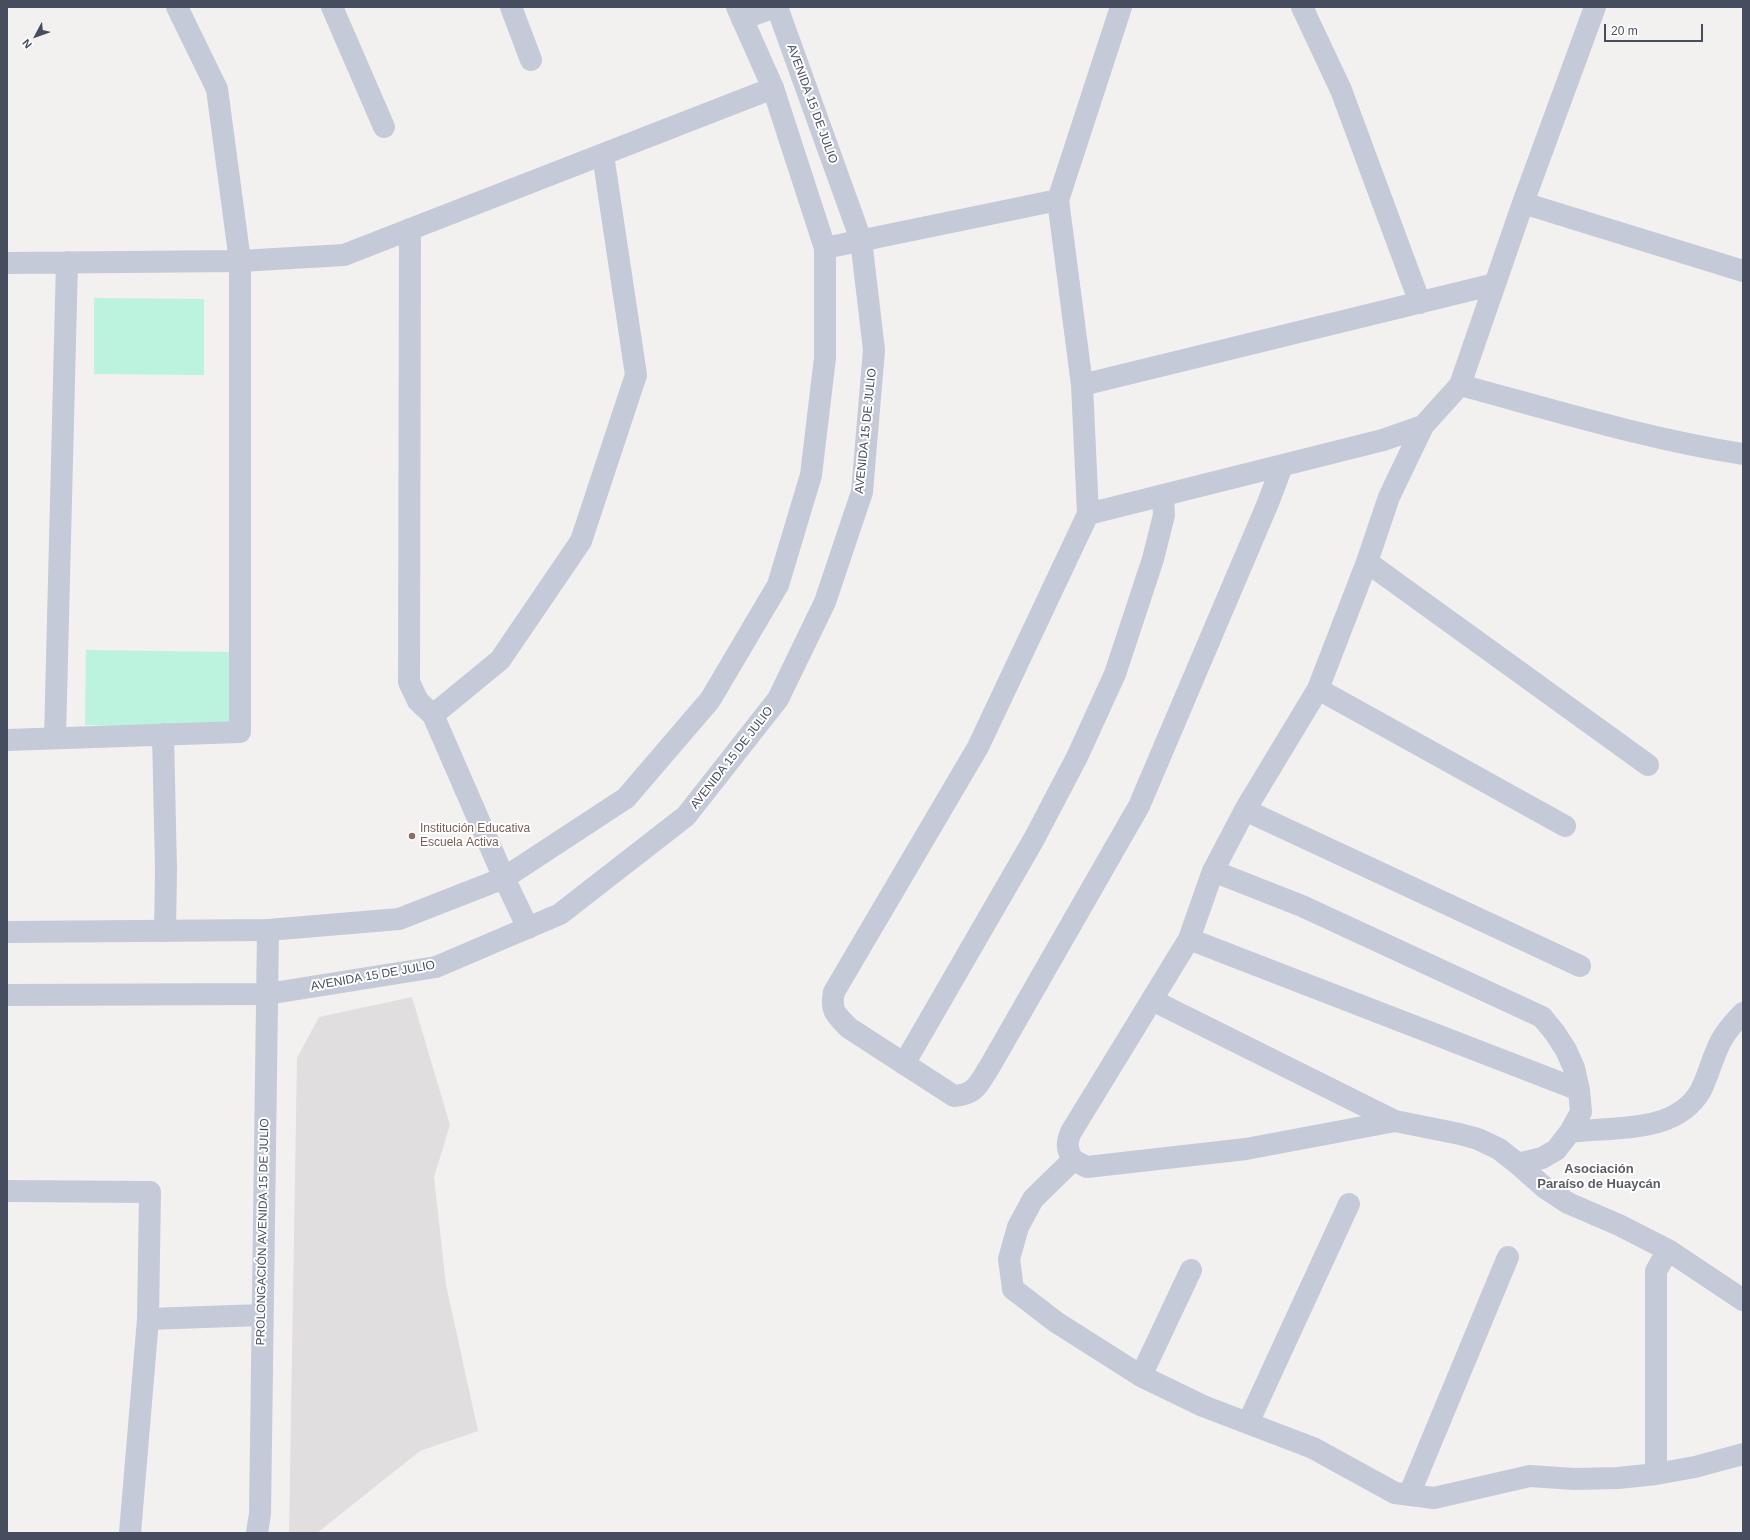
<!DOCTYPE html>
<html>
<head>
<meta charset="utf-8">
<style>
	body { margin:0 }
	#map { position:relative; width:1750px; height:1540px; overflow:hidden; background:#f3f0f0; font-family:Arial,sans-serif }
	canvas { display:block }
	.frame { position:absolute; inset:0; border:8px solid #464d5f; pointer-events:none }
	.north { position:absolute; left:16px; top:16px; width:40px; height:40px; -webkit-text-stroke:3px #fff; paint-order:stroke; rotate:229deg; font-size:11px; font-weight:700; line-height:16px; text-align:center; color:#464d5f }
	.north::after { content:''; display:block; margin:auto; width:14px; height:18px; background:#464d5f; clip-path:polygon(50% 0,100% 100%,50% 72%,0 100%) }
	.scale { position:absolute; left:1604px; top:24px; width:99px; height:18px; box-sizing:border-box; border:2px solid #464d5f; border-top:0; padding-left:5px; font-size:12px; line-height:14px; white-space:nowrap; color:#464d5f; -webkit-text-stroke:3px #fff; paint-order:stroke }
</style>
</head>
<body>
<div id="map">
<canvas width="1750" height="1540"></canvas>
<div class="frame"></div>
<div class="north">N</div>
<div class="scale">20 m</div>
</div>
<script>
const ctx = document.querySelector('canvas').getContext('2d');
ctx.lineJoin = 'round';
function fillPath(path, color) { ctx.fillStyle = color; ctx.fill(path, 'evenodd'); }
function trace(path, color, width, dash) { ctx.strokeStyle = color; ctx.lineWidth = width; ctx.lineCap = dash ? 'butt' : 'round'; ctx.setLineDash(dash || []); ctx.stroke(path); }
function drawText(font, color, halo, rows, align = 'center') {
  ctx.font = font + ' Arial,sans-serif'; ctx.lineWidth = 4; ctx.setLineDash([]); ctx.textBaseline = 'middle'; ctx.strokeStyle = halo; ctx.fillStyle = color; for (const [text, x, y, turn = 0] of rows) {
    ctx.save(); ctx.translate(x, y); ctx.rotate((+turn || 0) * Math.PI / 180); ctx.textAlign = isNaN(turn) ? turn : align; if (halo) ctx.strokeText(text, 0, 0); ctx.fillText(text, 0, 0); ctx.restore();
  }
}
const education = new Path2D(`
	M412 997 450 1125 434 1177 446 1285 478 1431 420 1451 317 1533H289L297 1058 319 1017Z`);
const green = new Path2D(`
	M94 298 204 299V375L94 374Z
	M86 650 234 652V727L85 725Z`);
const minor = new Path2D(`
	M332 7 384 127
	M511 7 531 60
	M1121 7 1058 200 1082 385 1088 514 978 747 834 992C830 1011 836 1015 849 1028L954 1096C976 1095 979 1083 990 1066L1139 806 1268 503 1282 466
	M1302 7 1341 90 1420 303
	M742 19 775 7
	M1523 203 1743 271
	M410 229 409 682 418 701 433 715 504 878 528 928
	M825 248 1058 200
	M7 263 240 261 344 255 773 88
	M1082 385 1495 284
	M1460 385C1553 410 1647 439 1743 454
	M1088 514 1383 440 1423 426
	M1367 562 1648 765
	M1318 689 1565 826
	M433 715 500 660 581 541 636 375 603 155
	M163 734 166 870 165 931
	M55 738 67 262
	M7 740 240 732V261L217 89 177 7
	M1245 810 1580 966
	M1213 871 1302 906 1542 1017 1555 1033 1566 1050 1574 1068 1579 1090 1581 1112 1570 1132 1556 1150 1542 1158 1518 1164
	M1189 939 1579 1090
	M1152 1000 1395 1121
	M904 1064 1034 839 1077 757 1115 674 1153 559 1164 515 1163 496
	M1570 1132C1613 1126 1676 1135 1701 1090 1709 1074 1713 1055 1722 1039 1728 1029 1735 1021 1743 1013
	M1073 1160C1067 1150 1066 1143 1071 1132L1189 939 1213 871 1245 810 1318 689 1367 562 1389 497 1423 426 1460 385 1523 203 1595 7
	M7 1191 150 1192 148 1319 130 1533
	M1743 1300 1668 1250 1619 1225 1568 1203 1545 1188 1518 1164 1499 1149 1478 1139 1460 1134 1395 1121 1246 1149 1087 1167 1073 1160 1033 1199 1018 1227 1009 1259 1013 1289 1056 1322 1141 1376 1203 1406 1313 1448 1395 1493 1434 1498 1530 1476 1574 1479 1618 1478 1656 1474 1695 1467 1743 1454
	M148 1319 261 1315
	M1141 1376 1191 1270
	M1248 1423 1349 1204
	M1656 1474V1271L1668 1250
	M1409 1495 1508 1257
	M257 1533 260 1514 268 930`);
const tertiary = new Path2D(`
	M7 932 268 930 399 919 504 878 626 798 710 700 778 585 811 475 825 358V248L773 88 737 7
	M7 995 267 994 436 967 560 914 686 816 778 699 825 602 862 492 874 350 861 240 777 7`);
const markers = [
	[412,836,4,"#8d6e63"]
];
const streetNames = [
	["AVENIDA 15 DE JULIO",812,104,70],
	["AVENIDA 15 DE JULIO",866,431,-84],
	["AVENIDA 15 DE JULIO",732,758,-52],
	["AVENIDA 15 DE JULIO",373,976,-10],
	["PROLONGACIÓN AVENIDA 15 DE JULIO",263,1232,-89]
];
const educationNames = [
	["Institución Educativa",420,829],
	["Escuela Activa",420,843]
];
const neighbourhoodNames = [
	["Asociación",1599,1169],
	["Paraíso de Huaycán",1599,1184]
];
fillPath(education, '#e1dedf');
fillPath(green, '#bbf3df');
trace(minor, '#c5cad8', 22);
trace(tertiary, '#c5cad8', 22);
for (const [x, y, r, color] of markers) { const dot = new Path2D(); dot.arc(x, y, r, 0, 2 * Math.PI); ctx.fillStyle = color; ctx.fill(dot); trace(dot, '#fff', 1.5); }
drawText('12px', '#464d5f', '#fff', streetNames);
drawText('12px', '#785e54', '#fff', educationNames, 'left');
drawText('bold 13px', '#5c5e66', '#fff', neighbourhoodNames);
</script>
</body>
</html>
